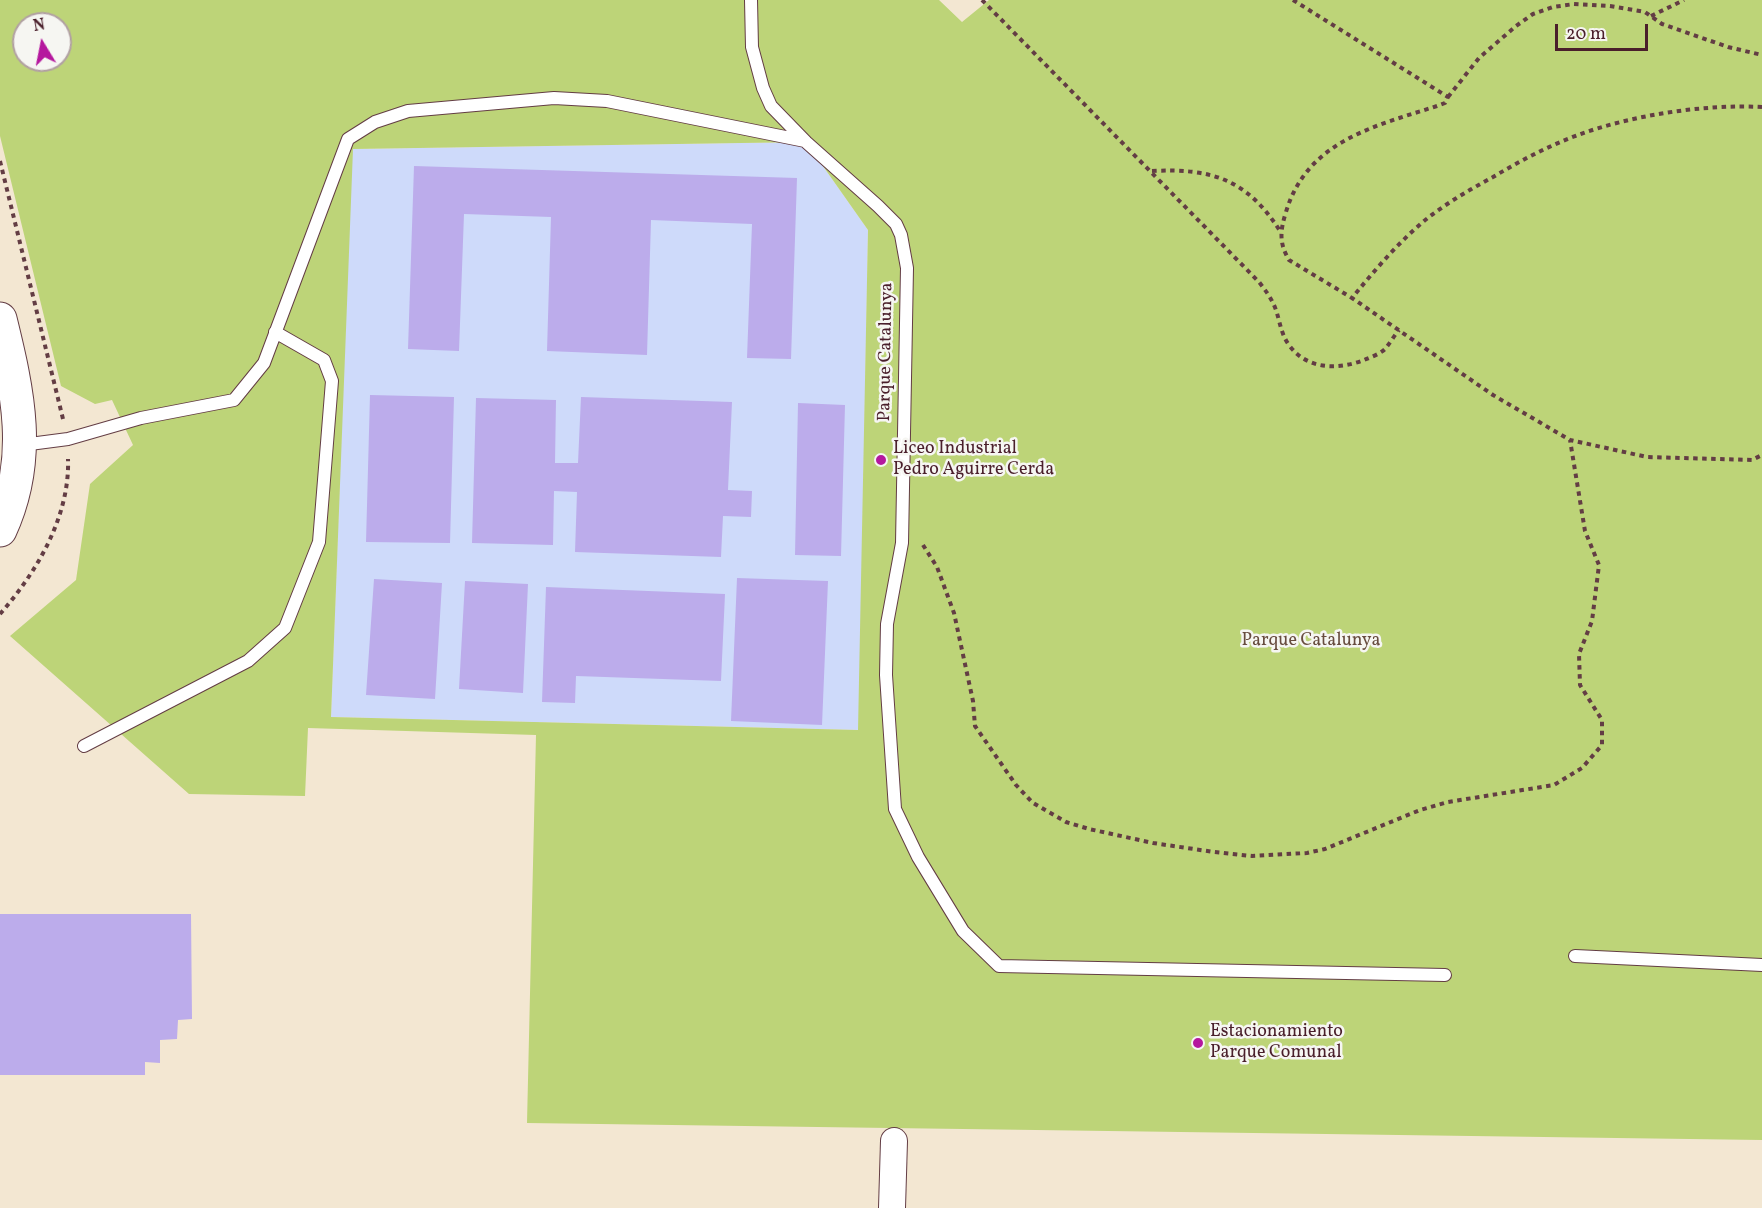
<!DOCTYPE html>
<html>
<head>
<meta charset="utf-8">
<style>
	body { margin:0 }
	#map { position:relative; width:1762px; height:1208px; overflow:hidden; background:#f3e7d2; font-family:Vollkorn,serif }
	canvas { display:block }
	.north { position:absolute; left:12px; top:12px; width:60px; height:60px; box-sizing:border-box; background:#f6f6f2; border:2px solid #b1a0a2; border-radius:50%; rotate:350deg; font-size:16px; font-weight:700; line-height:24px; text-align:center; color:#4a1f2b }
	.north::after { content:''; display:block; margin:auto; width:21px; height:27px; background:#b5179e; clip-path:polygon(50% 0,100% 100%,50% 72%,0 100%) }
	.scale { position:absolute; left:1555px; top:24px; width:93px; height:27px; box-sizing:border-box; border:3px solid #4a1f2b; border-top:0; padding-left:8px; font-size:18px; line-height:21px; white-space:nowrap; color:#4a1f2b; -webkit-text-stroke:4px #f6f6f2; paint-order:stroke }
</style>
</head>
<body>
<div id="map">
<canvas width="1762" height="1208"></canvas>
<div class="north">N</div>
<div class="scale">20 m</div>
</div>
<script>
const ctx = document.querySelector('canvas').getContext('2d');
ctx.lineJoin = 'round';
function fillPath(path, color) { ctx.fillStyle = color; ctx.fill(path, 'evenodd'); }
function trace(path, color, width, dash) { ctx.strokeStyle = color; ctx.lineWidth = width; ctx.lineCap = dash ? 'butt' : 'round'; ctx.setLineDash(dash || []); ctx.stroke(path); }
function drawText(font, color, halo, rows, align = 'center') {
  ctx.font = font + ' Vollkorn,serif'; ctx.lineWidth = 5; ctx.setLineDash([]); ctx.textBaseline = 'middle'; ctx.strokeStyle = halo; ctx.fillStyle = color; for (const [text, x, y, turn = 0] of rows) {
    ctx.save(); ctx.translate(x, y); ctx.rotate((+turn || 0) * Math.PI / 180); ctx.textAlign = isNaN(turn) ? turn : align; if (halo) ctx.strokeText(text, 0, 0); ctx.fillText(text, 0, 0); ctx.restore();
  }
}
const built = new Path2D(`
	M806 142 868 230 859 730 331 717 352 149Z`);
const green = new Path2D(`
	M0 0H939L962 22 989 0H1762V1140L527 1123 536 735 308 728 305 796 189 794 10 636 76 580 90 484 133 445 112 400 95 404 61 386 0 136ZM24 24H60V60H24ZM806 142 868 230 858 730 331 717 353 149Z`);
const building = new Path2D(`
	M414 166 797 178 791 359 747 358 752 224 651 220 647 355 547 351 551 217 464 214 459 351 408 349Z
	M370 395 454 397 450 543 366 542Z
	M581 397 732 402 728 490 752 491 751 517 723 516 721 557 575 552 577 492 554 491 553 545 472 543 476 398 556 400 555 463H578Z
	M798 403 845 405 841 556 795 555Z
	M737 578 828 581 822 725 731 721Z
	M374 579 442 583 435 699 366 695Z
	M465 581 528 584 523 693 459 689Z
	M546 587 725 594 721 681 576 676 575 703 542 702Z
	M0 914H191L192 1019 178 1020 177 1039 160 1040V1063L145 1062V1075H0Z`);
const path = new Path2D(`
	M982 0 1259 282C1266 291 1272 299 1276 310 1280 322 1281 334 1289 345 1307 370 1338 370 1364 360 1371 357 1380 354 1385 349 1390 343 1394 336 1399 330
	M1293 0 1448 97 1445 103 1437 106C1375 126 1307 141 1286 212 1280 231 1279 243 1289 260L1352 298
	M1651 16 1684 0
	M1448 97 1479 58 1516 26 1533 14 1553 7 1574 4 1610 6 1645 12 1662 24 1728 47 1762 55
	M1762 107C1705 104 1632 115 1578 135 1548 146 1520 161 1493 177 1469 190 1445 204 1424 221 1397 244 1374 271 1352 298L1493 395 1570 440 1647 457 1752 460 1762 455
	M0 161 63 419
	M1152 171C1211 168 1247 179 1280 231
	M923 545 937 567 954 613 973 701 975 726 1016 785 1033 803 1066 822 1089 829 1153 843 1214 852 1252 856 1307 853 1325 849 1420 810 1448 802 1554 785 1582 768 1602 745V720L1580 685 1579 654 1592 621 1599 565 1585 531 1570 440
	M0 614C37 572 70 516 68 459`);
const service = new Path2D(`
	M751 0 752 47 763 88 771 106 806 142 878 206 896 224 901 235 907 268 902 543 887 624 886 675 895 809 918 857 963 931 999 966 1445 975
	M22 445 68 439 141 418 234 400 264 363 348 139 375 122 408 111 554 98 607 101 805 141
	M84 746 248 661 285 628 319 542 332 381 324 360 275 332
	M1575 956 1762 965`);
const minor = new Path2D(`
	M892 1208 894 1141`);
const primary = new Path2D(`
	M0 319C18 392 33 459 0 530`);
const markers = [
	[881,460,6,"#b5179e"],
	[1198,1043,6,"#b5179e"]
];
const streetNames = [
	["Parque Catalunya",887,352,-89]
];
const poiNames = [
	["Liceo Industrial",893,450],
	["Pedro Aguirre Cerda",893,471],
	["Estacionamiento",1210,1033],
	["Parque Comunal",1210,1054]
];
const parkNames = [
	["Parque Catalunya",1311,642]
];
fillPath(built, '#cedafa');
fillPath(green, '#bdd478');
fillPath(building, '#bcaceb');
trace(service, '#633d44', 14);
trace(minor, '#633d44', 28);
trace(primary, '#633d44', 35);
trace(path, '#633d44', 4, [4.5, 4.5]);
trace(service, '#fff', 12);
trace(minor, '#fff', 26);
trace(primary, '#fff', 33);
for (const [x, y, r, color] of markers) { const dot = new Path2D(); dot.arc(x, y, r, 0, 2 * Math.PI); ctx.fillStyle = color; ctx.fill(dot); trace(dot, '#f6f6f2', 2); }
drawText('18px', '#4a1f2b', '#f6f6f2', streetNames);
drawText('18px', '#4a1f2b', '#f6f6f2', poiNames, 'left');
drawText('18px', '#674c3e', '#f6f6f2', parkNames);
</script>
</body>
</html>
